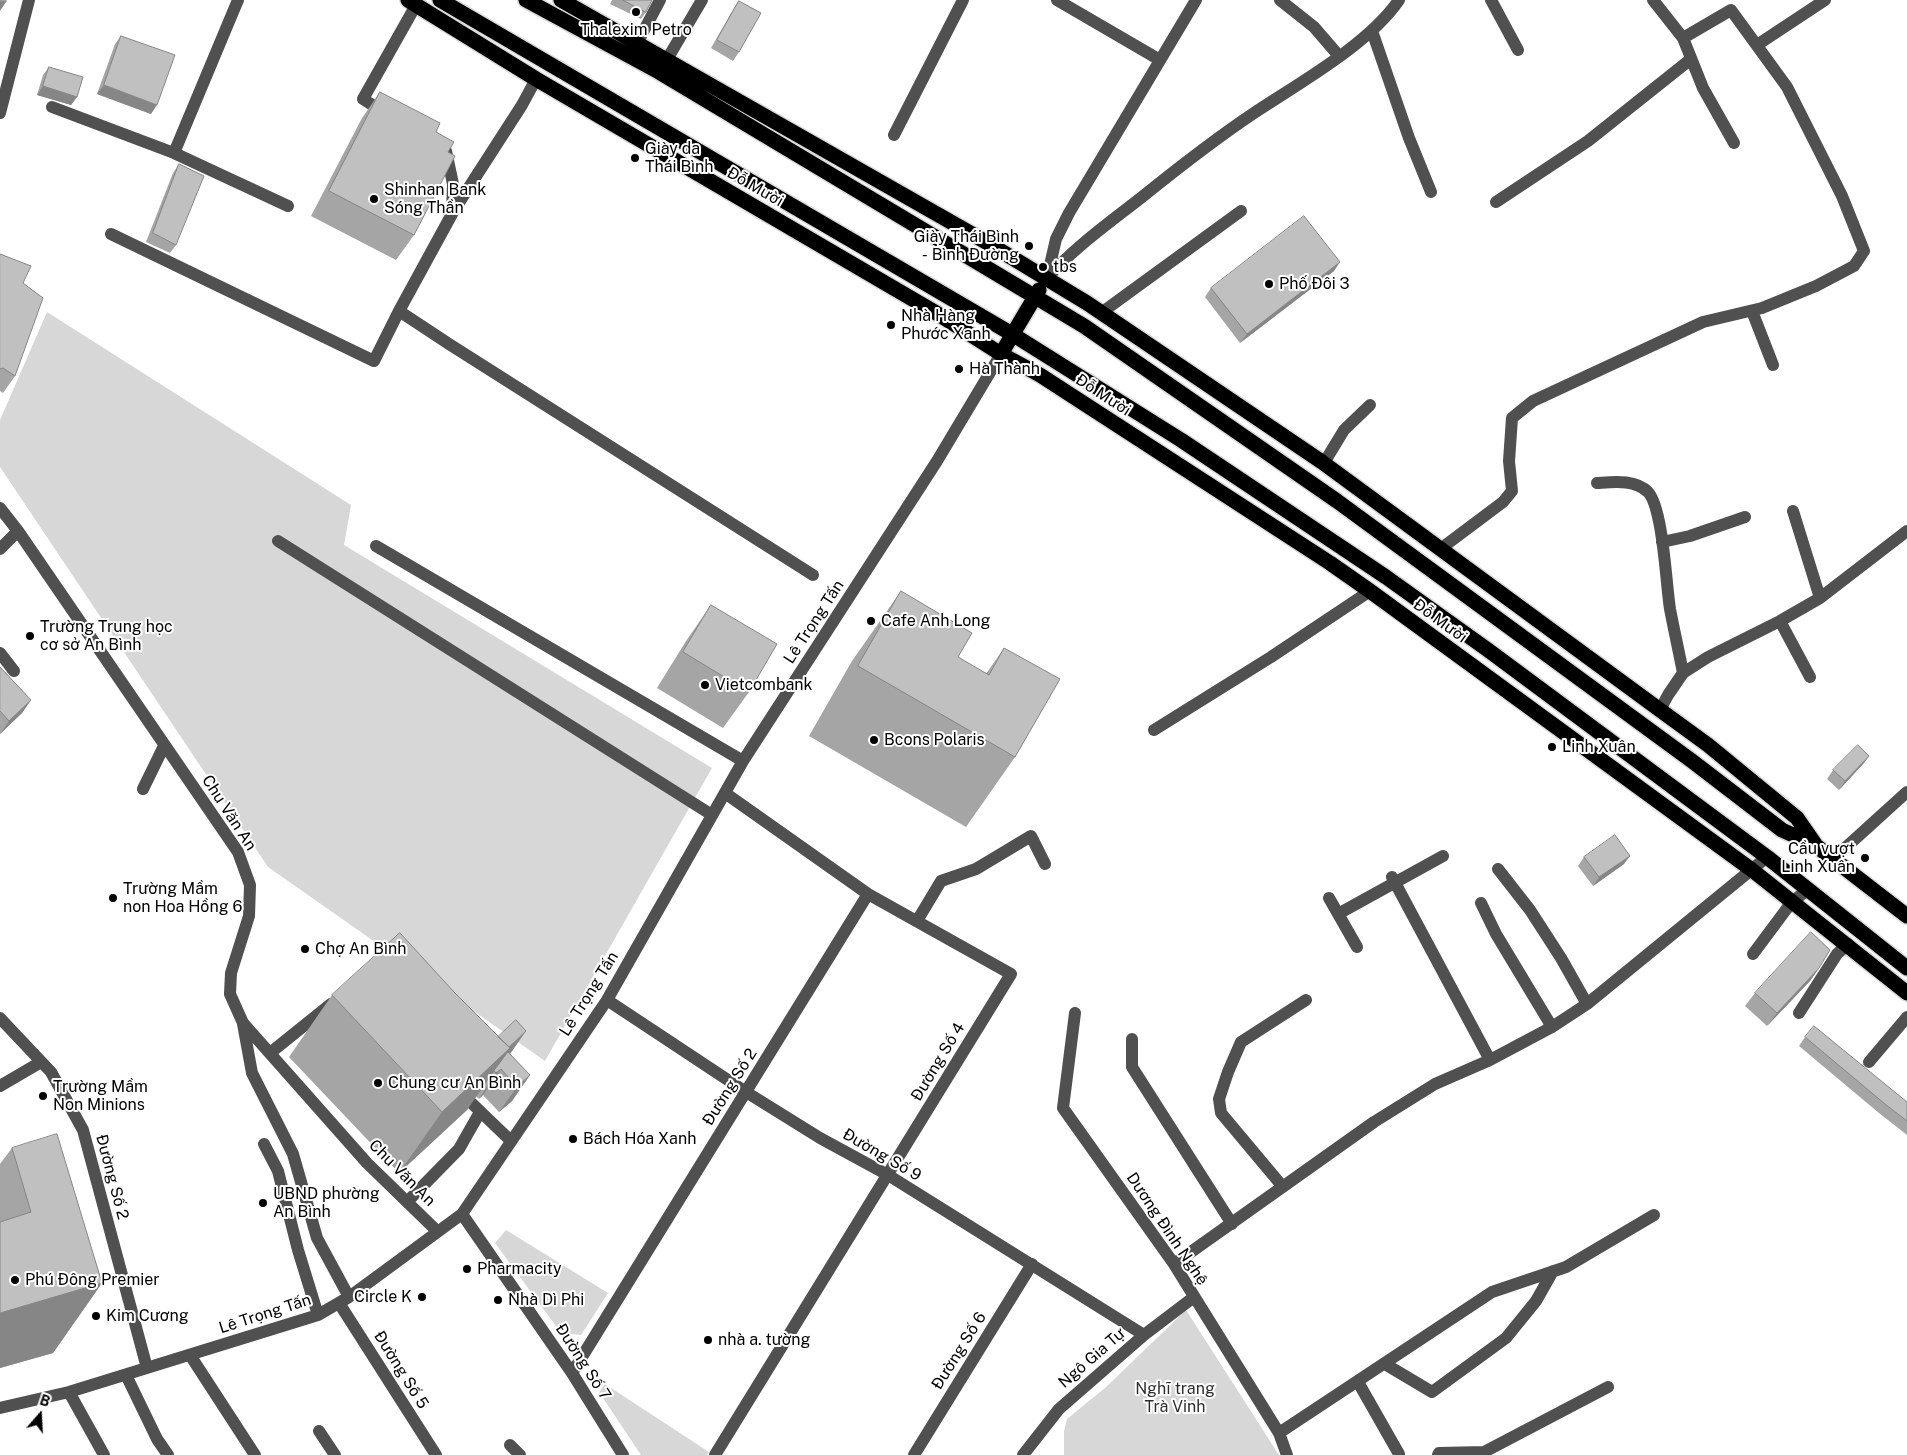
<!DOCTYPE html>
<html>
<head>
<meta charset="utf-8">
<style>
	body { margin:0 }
	#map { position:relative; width:1907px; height:1455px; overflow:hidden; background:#fff; font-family:"Public Sans",sans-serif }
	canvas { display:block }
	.north { position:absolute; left:15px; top:1390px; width:50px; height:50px; -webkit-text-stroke:4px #fff; paint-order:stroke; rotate:19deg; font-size:14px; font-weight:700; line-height:20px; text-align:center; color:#000 }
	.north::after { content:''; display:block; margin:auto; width:18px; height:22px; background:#000; clip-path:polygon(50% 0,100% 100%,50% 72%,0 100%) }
</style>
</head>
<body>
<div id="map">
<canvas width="1907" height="1455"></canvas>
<div class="north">B</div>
</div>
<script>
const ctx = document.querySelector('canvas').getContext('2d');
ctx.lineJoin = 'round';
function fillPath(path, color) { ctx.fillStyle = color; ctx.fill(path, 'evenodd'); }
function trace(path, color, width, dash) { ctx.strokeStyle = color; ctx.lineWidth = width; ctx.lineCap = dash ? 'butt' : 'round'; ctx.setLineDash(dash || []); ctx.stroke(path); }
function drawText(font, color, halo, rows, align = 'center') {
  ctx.font = font + ' "Public Sans",sans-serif'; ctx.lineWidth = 4; ctx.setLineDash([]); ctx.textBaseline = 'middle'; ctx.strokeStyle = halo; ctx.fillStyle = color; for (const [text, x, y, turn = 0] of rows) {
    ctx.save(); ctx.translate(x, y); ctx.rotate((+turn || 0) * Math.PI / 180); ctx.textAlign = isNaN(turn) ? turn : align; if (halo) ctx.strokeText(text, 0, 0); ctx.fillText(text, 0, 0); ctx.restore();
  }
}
const green = new Path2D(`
	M47 312 351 505 344 545 712 768 545 1061 268 867 0 467V420Z
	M506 1230 608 1293 581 1335 561 1333 495 1243Z
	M1186 1310 1279 1455H1064V1431L1067 1419 1105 1388Z
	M605 1384 709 1452 707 1455H641L599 1392Z`);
const minor = new Path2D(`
	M1057 0 1160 60
	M1280 0 1314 27 1339 56
	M1491 0 1518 50
	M1372 31 1409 138 1431 192
	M1683 38 1703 88 1734 143
	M1757 45 1825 0
	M633 51 660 0
	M662 68 702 0
	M52 107 174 153 288 206
	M0 113 29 0
	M385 113 363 99 416 5
	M894 135 963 0
	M174 153 238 0
	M1496 202 1588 141 1691 59
	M453 212 522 105 536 79
	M111 234 374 361 399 311 452 214 453 184 446 151
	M1047 278C1075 247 1109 223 1142 197 1178 168 1215 139 1254 113 1299 83 1368 45 1399 0
	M1047 278 1056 239 1069 213 1196 0
	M399 311 449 344 813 575
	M1752 311 1773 365
	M1101 313 1241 211
	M1322 462 1327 458 1344 430 1370 405
	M1597 483C1613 482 1635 479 1648 492 1663 508 1666 584 1670 609 1674 630 1679 652 1683 673
	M0 508 18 531 238 852 250 885 249 916 231 973 230 994 243 1023 367 1163 437 1231
	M1793 511 1820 598
	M278 541 712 815
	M1662 542 1690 536 1745 517
	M376 546 743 761
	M0 549 18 531
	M1443 550 1447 544 1503 502 1512 491 1509 461 1512 418 1533 401 1703 322 1762 308 1816 286 1854 266 1864 251 1842 196 1787 87 1731 10 1683 38 1653 0
	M1780 621 1810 677
	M0 653 14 671
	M1660 710 1668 695 1683 673 1708 657 1780 621 1820 598 1907 531
	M1154 730 1271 657 1370 591
	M143 789 164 746
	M1833 859 1907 792
	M1498 869 1530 910 1561 958 1587 1004
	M1392 877 1490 1060
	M1329 898 1357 947
	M1481 903 1496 934 1552 1027
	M1338 914 1443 856
	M917 921 941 881 976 869 1031 836 1045 864
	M1753 954 1791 903 1807 890
	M607 1000 746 1092 820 1138 888 1175 1144 1335
	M1075 1013 1063 1108 1174 1264 1279 1433 1287 1455
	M1799 1013 1837 954 1848 944
	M0 1018 51 1072 83 1130 147 1368
	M243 1024 252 1073 293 1154 317 1238 349 1297
	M1132 1039V1067L1232 1224
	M270 1053 331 1004
	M1869 1062 1907 1017
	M0 1086 41 1062
	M459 1091 511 1141
	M264 1144 278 1171 298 1250 318 1315
	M1283 1187 1221 1113 1219 1099 1228 1072 1241 1042 1306 1000
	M407 1202 459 1149 480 1112
	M462 1214 572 1373 623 1455
	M1174 1264 1374 1122 1435 1084 1490 1060 1552 1027 1587 1004 1767 857
	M339 1303 436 1455
	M190 1355 255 1455
	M1385 1364 1432 1392 1506 1338 1536 1301 1553 1271
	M572 1373 868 894
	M126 1375 157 1439 168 1455
	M1358 1382 1399 1454
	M69 1392 104 1455
	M0 1408 69 1392 318 1315 349 1297 462 1214 607 1000 743 761 937 461 1001 354
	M319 1431 335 1455
	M1279 1433 1492 1292 1566 1267 1654 1215
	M510 1445 520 1455
	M715 1455 1011 974 868 894 725 793
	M914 1455 1032 1264
	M1023 1455 1059 1409 1144 1335 1194 1297
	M1438 1455 1439 1453 1484 1452 1608 1387`);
const highway = new Path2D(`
	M408 0 536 79 938 314 1001 354 1040 375 1330 563 1370 591 1752 870 1907 993
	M440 0 1012 334 1181 440 1386 577 1488 650 1767 857 1907 968
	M526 0 659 72 1084 326 1337 501 1692 761 1782 830 1815 845 1907 916
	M561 0 986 242 1087 303 1322 462 1660 710 1708 745 1797 818 1815 844
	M1001 354 1039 290`);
const wall = new Path2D(`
	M612 0H652L646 12 641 19 610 4Z
	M739 1V52L733 61 711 48 733 10Z
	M121 36 151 114 97 94 115 44Z
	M49 67 77 97 71 105 37 95 43 75Z
	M380 92 436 132 448 152 414 235 396 260 311 216 362 118Z
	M179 164 176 245 170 253 146 242 173 173Z
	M0 254 23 283 15 376 3 393 0 391Z
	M1334 271 1240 343 1205 297 1211 288Z
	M901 591 958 657 986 674 1004 648 1015 757 966 827 809 736 852 661Z
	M711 605 749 692 723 728 657 688 686 641Z
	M0 667 31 700 22 713 0 734Z
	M1869 756 1863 764 1839 790 1827 779 1833 770Z
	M1584 857 1624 864 1593 886 1578 866Z
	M1819 968 1810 981 1767 1026 1745 1006 1755 993Z
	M332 995 510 1054 530 1075 512 1101 499 1112 483 1095 479 1099 476 1096 467 1110 399 1173 289 1057Z
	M1805 1037 1907 1102V1135L1879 1113 1799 1046Z
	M12 1148 102 1283 53 1353 0 1368V1164Z`);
const shadedWall = new Path2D(`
	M0 1 6 2 0 11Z
	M104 85 157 105 151 114 97 94Z
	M43 86 77 97 71 105 37 95Z
	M1340 262 1334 271 1240 343 1247 334Z
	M31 700 22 713 0 734 9 721Z
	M1869 756 1863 764 1839 790 1845 781Z
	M1630 856 1624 864 1593 886 1599 877Z
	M1819 968 1810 981 1767 1026 1777 1013Z
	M526 1031 508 1057 497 1067 467 1110 399 1173 442 1112 506 1050Z
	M501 1069 483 1095 479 1099 496 1073Z
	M530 1075 512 1101 499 1112 517 1087Z
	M102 1283 53 1353 0 1368V1313Z`);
const building = new Path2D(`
	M0 0H6V2L0 1Z
	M623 0H652L646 12Z
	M739 1 761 13 739 52 717 40Z
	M121 36 175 55 157 105 104 85Z
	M49 67 83 77 77 97 43 86Z
	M380 92 440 123 436 132 454 142 448 152 455 156 414 235 329 191Z
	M179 164 204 176 176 245 153 233Z
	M1304 216 1340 262 1247 334 1211 288Z
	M0 254 31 266 23 283 43 298 15 376 3 368 0 369Z
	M901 591 972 633 958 657 989 675 1004 648 1060 679 1015 757 858 666Z
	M711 605 777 644 749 692 683 652Z
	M0 667 31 700 9 721 0 711Z
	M1858 745 1869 756 1845 781 1833 770Z
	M1615 835 1630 856 1599 877 1584 857Z
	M1811 932 1830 950 1819 968 1777 1013 1755 993Z
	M400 933 454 992 510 1048 442 1112 332 995Z
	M516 1020 526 1031 509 1047 498 1037Z
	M1814 1026 1907 1102V1121L1885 1104 1805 1037Z
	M508 1052 530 1075 517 1087 501 1069 496 1073 494 1071Z
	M57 1134 102 1283 0 1313V1222L31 1212 12 1148Z`);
const markers = [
	[636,12,5,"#000"],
	[635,158,5,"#000"],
	[374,199,5,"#000"],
	[1029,246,5,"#000"],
	[1043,267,5,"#000"],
	[1269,284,5,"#000"],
	[891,325,5,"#000"],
	[959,369,5,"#000"],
	[871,621,5,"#000"],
	[30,636,5,"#000"],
	[705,685,5,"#000"],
	[874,740,5,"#000"],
	[1552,747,5,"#000"],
	[1865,858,5,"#000"],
	[113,898,5,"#000"],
	[305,949,5,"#000"],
	[378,1083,5,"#000"],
	[43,1096,5,"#000"],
	[573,1139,5,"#000"],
	[263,1203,5,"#000"],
	[467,1269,5,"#000"],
	[15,1280,5,"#000"],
	[422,1297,5,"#000"],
	[498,1300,5,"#000"],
	[96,1316,5,"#000"],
	[708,1340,5,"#000"]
];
const poiNames = [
	["Thalexim Petro",636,30,"center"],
	["Giày da",645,149],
	["Thái Bình",645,167],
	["Shinhan Bank",384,190],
	["Sóng Thần",384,208],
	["Giày Thái Bình",1019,237,"right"],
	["- Bình Đường",1019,255,"right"],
	["tbs",1053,267],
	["Phố Đôi 3",1279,284],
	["Nhà Hàng",901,316],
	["Phước Xanh",901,334],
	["Hà Thành",969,369],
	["Cafe Anh Long",881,621],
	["Trường Trung học",40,627],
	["cơ sở An Bình",40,645],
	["Vietcombank",715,685],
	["Bcons Polaris",884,740],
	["Linh Xuân",1562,747],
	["Cầu vượt",1855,849,"right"],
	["Linh Xuân",1855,867,"right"],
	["Trường Mầm",123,889],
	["non Hoa Hồng 6",123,907],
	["Chợ An Bình",315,949],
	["Chung cư An Bình",388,1083],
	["Trường Mầm",53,1087],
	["Non Minions",53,1105],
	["Bách Hóa Xanh",583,1139],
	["UBND phường",273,1194],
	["An Bình",273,1212],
	["Pharmacity",477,1269],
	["Phú Đông Premier",25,1280],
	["Circle K",412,1297,"right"],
	["Nhà Dì Phi",508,1300],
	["Kim Cương",106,1316],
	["nhà a. tường",718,1340]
];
const streetNames = [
	["Đỗ Mười",755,187,30],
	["Đỗ Mười",1103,395,33],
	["Đỗ Mười",1440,621,36],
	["Lê Trọng Tấn",814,622,-57],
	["Chu Văn An",229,813,57],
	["Lê Trọng Tấn",589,994,-58],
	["Đường Số 4",938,1062,-59],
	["Đường Số 2",730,1087,-58],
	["Đường Số 9",882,1155,30],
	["Chu Văn An",402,1173,45],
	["Đường Số 2",112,1177,75],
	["Dương Đình Nghệ",1167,1229,56],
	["Lê Trọng Tấn",265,1314,-18],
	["Đường Số 6",959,1351,-58],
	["Ngô Gia Tự",1092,1358,-41],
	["Đường Số 7",583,1362,57],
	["Đường Số 5",401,1370,58]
];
const parkNames = [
	["Nghĩ trang",1175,1389],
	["Trà Vinh",1175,1407]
];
fillPath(green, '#d7d7d7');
trace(highway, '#dbdbdb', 18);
trace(minor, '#505050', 12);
trace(highway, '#000', 15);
fillPath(wall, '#a5a5a5');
fillPath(shadedWall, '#868686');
fillPath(building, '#c0c0c0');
trace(building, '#868686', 1);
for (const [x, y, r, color] of markers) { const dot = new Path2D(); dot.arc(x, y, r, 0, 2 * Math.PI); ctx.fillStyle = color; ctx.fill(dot); trace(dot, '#fff', 2); }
drawText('16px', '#000', '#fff', poiNames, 'left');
drawText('16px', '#000', '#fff', streetNames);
drawText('16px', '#2e2e2e', '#fff', parkNames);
</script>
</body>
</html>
